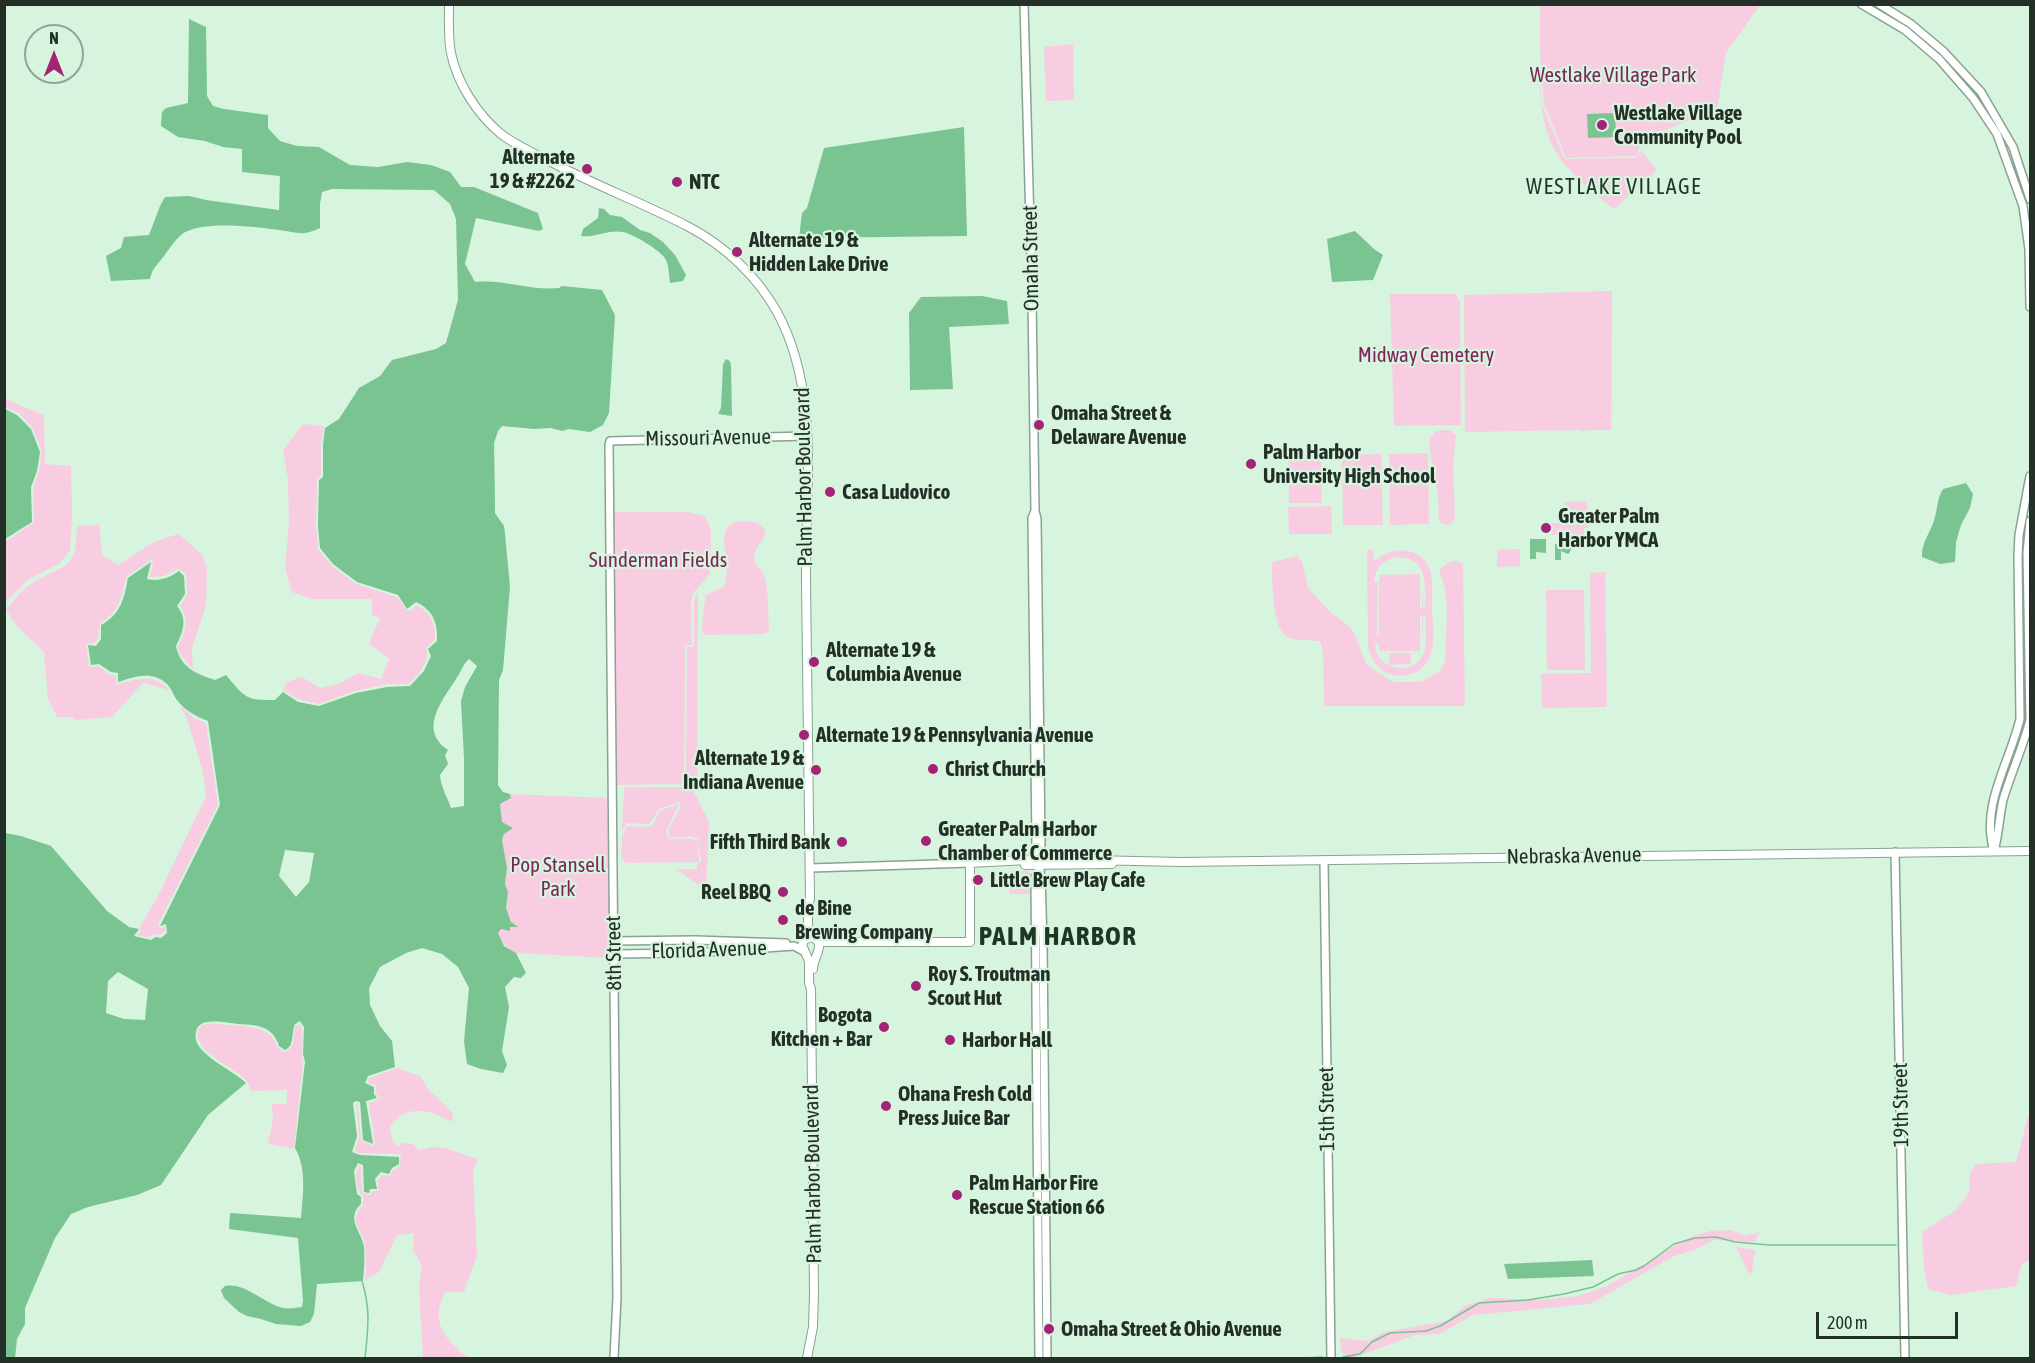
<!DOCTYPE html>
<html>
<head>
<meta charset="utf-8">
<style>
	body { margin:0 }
	#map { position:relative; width:2035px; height:1363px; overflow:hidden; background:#d7f4df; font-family:"Asap Condensed",sans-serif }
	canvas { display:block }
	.frame { position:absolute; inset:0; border:6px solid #242f27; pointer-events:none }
	.north { position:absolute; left:24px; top:24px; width:60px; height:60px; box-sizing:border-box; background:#d7f4df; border:2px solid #8fa595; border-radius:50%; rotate:0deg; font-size:16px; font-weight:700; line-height:24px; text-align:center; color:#242f27 }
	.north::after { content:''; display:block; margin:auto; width:21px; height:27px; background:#a32475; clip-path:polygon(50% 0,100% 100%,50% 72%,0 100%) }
	.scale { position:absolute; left:1816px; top:1312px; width:142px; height:27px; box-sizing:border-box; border:3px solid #242f27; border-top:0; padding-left:8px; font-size:18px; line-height:21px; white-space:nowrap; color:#242f27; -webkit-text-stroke:4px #d7f4df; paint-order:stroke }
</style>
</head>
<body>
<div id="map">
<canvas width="2035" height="1363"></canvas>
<div class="frame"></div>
<div class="north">N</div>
<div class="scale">200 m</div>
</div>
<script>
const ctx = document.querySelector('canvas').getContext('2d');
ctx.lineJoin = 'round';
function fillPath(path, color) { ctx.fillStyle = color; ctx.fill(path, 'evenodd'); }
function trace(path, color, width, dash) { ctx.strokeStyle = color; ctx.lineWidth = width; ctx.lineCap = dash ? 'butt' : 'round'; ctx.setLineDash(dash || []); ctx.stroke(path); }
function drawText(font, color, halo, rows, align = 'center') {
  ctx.font = font + ' "Asap Condensed",sans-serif'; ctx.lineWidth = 4.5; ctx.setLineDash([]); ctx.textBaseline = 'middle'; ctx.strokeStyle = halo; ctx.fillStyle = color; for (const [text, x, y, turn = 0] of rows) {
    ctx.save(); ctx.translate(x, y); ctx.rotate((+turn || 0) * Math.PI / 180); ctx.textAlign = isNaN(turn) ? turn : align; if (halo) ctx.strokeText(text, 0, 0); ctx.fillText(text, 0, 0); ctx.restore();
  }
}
const green = new Path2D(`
	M1540 5H1760L1726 53 1717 109 1643 139 1636 156 1566 158 1544 104 1540 53Z
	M1073 44 1074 100 1046 101 1044 47Z
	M1540 79 1542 105 1565 159 1636 158 1641 150 1657 170 1614 209C1598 197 1570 173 1559 157 1544 135 1540 105 1540 79Z
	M1612 291 1611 430H1586L1584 432 1579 430 1465 432 1464 295Z
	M1390 294H1456L1460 301 1461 425 1394 426Z
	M5 399 44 415 45 464 71 466 72 515 70 551 59 564 29 579 5 603V542L34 522 33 488 39 471 42 451 32 427 19 413 5 407Z
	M303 424 324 426 321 445V475L317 480 316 526 318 549 332 566 356 584 397 597 407 611 412 610 416 605C431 612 436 624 435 640L426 648C430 662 419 674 409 684H387L355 691 319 704 298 699 283 690 287 682 302 677 320 688 339 684 358 673 381 679 389 659 369 644 380 618 372 616V599H311L292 592 285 568 289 522 288 479 283 450Z
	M1442 430H1450L1456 435 1453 465 1455 518 1451 524 1446 525 1439 522C1438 514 1439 506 1438 498 1436 478 1430 460 1429 440L1435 432Z
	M1321 451 1322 503H1289L1288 452Z
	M1428 453 1429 524 1390 525 1389 454Z
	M1381 454 1383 525H1343L1342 455Z
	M1587 501 1588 528H1584V535H1552V523H1561V518L1564 516 1565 502Z
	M1331 506 1332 534H1289L1288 507Z
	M611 512H688L705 516 711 530 710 574 694 592 691 601 692 645H685L684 784 615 785Z
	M754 522C777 532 758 541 755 553 751 564 763 569 765 578 769 592 768 616 769 631L765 634 706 635 702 632 703 614 706 595 724 587C726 579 727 571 727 563 726 553 720 533 730 525 735 520 747 522 754 522Z
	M99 524 102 555 118 565 154 542 178 534 202 554 207 569 206 605 192 648 193 669 179 653 178 646C185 633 190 619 180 606L187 594 186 574 178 569 164 576 150 577 153 562 151 560 127 576C120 598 122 610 100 623L98 638 95 643 86 644 89 666 92 667 99 666 110 675H116L117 684C136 680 154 672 169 690L143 683 112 717 75 720 72 717H57L48 699 44 652 17 626 6 610C14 600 22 589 33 583 67 561 76 573 77 525L89 526Z
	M1520 549V566L1497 567V550Z
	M1367 550H1373L1374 562C1389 547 1418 545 1429 567 1434 579 1432 595 1432 608 1433 629 1439 660 1416 672 1409 675 1402 677 1394 675 1379 672 1371 661 1368 646ZM1398 557C1429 559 1425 585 1425 608H1423V578L1422 608H1420V574L1379 575V635H1377L1378 582H1374C1375 567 1384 559 1398 557ZM1420 616H1422L1423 646V616H1425C1425 628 1428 644 1423 655 1411 678 1376 669 1375 644H1379V651H1420Z
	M1297 556 1302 562 1308 588 1328 610 1351 628 1357 639 1366 664 1393 682H1421L1440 671 1445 662 1447 607 1445 588 1439 570C1446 563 1455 557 1463 564L1465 706H1324L1323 651 1320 641C1310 640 1294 641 1286 636 1272 627 1272 578 1272 562Z
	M1607 572 1605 574 1607 707 1542 708 1541 674 1591 673 1590 573Z
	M1546 590H1584L1585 670H1547Z
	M698 591 697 783 690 784 709 822 706 890 676 869H697V864L701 862 698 839C690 835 680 838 670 837L668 832 681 805 679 802 659 809 649 824 627 823 622 831 624 787H683L686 784 687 647H692L694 645V601Z
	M1411 653V664L1389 665V653Z
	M180 706 194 718 206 723 218 805 158 925 160 928 165 926V931L160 935 156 934C149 938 145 938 138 935L141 929 140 927 159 894 206 796 203 772 187 719Z
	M510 794 609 798 611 938 609 958 516 953C507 947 501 944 498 933L501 929 510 931V927H517L511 922 506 908 507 898 505 884 507 868 503 853 502 840 504 834 500 804 510 799Z
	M679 804 666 832 668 838C678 840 689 837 698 841L699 862 626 863 621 858 622 836 627 826 650 827 655 821 659 811Z
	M1010 871H1029L1031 874V894H1009L1008 874Z
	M219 1024C240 1027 271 1023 278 1048L285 1052C297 1047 292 1036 296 1025H301C305 1037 300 1050 303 1062L294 1149 268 1144 273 1119 272 1104H287V1090L252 1091C248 1086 249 1083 245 1079 234 1068 192 1050 198 1031 201 1022 211 1024 219 1024Z
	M397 1068 420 1076 428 1089 453 1113 452 1122C438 1114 417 1105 400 1116 397 1118 393 1124 390 1127L393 1143 398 1146 402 1143 413 1144 419 1150 432 1147 445 1148 478 1159 473 1171 477 1255 464 1292H445C443 1298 439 1305 439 1311 436 1331 455 1348 469 1358H423L419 1287 422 1266 413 1250 414 1233 397 1235 379 1272 365 1280C366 1268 367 1257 365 1245 363 1229 347 1222 363 1205V1197C356 1189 354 1176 359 1165L361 1167 362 1193 370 1195 372 1191H378V1180L382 1175 390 1176 393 1170 400 1166 401 1157 399 1154 359 1153 355 1150 359 1136 356 1104H358L361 1141 374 1146 375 1143 369 1103 378 1100 379 1098 376 1093V1085L368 1083 369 1078Z
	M2030 1110V1260L2022 1264 2016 1286 1950 1295 1928 1289 1924 1267 1922 1232 1956 1210 1969 1193V1176L1976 1164 2016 1162Z
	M1730 1230 1746 1236 1759 1232 1755 1242 1714 1240 1695 1250 1674 1256 1590 1304 1473 1315 1439 1334 1415 1335 1353 1358H1345L1341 1350 1340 1338 1369 1341 1384 1332 1447 1321 1466 1305 1491 1298 1540 1300 1578 1296 1607 1286 1690 1237 1710 1231Z
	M1736 1247 1755 1250 1752 1272 1749 1274Z`);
const water = new Path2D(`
	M189 19 206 27 207 96 213 106 224 109 268 115V128L280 141 297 146 319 147 350 165 378 167 407 162 431 165 450 172 461 187H474L538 213 543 229 539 231 476 218 465 264 475 282C504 279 531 291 559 288L562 286 602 290 615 315 609 413 603 425 590 432 569 429 562 431 551 428 534 429 502 426 498 431 494 443 495 502V513L504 526 505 534 510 587 503 670 499 680 498 785 503 792 510 794 511 798 500 804 502 822 513 828 504 834 502 840 507 868 505 884 508 892 506 908 511 922 518 927H510V931L501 929 498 933 504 946 516 953 526 973 521 978 514 977 505 987 509 1007 502 1051 507 1065 503 1073 481 1069 467 1064 464 1041 469 988 458 967 442 954 422 948 406 953 380 967 369 988 370 1005 380 1026 392 1041 395 1067 368 1076 365 1083 374 1087V1094L377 1098 366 1101 373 1144 363 1140 360 1102 356 1101 353 1103 357 1136 352 1152 360 1155 399 1157V1164L392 1168 389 1174 381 1172 375 1179 377 1189H370L369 1193 364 1192 363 1165 358 1163 354 1171 357 1194 361 1197V1204C345 1219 362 1232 364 1247 365 1259 364 1270 363 1281L317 1284 314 1314 310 1322 301 1326 276 1324 261 1319 247 1316 239 1312 224 1298 221 1290 225 1286C245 1282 263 1303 283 1308 288 1309 296 1308 302 1307L303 1300 298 1238 229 1229 230 1213 301 1218C303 1195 307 1168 295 1148L305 1062 303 1054 304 1027 300 1021 295 1024C291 1032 295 1046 285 1050L279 1046C277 1038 270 1029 261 1027 254 1024 245 1025 238 1024 227 1023 198 1016 196 1032 195 1035 196 1042 198 1045 209 1061 232 1070 246 1083L208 1115 161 1185 137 1195 88 1207 71 1214 55 1238 25 1308V1324L17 1339 15 1358H5V833L21 836 51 846 107 911 129 927 139 929 134 936 151 940 156 937 161 938 167 933 166 924 160 926 220 805 208 721C197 717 184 710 177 700 173 695 172 689 167 684 152 670 134 677 118 682V673L111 672 99 664 91 665 88 645 96 646 101 639V625C121 614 124 599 128 578L151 562 147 579C159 582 169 578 179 571L184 576 185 594 177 606C188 619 183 632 176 646 180 667 196 674 215 680L226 675C244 696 245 701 275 700L283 692 298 702 319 706 356 693 387 687 410 686 424 671 431 656 428 649 437 641C438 623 433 610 416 602L407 609 398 595 357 582 333 564 320 548 318 526 319 480 323 477V445L325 428 339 419 359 388 380 376 392 360 436 349 446 343 458 300 456 219 450 204 434 190 332 189 322 192 320 204V228C302 237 297 232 279 230 255 227 202 220 182 234 174 241 170 248 164 256 158 264 152 268 150 279L111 281 106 256 121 248 124 237 149 235 160 206 165 197 189 196 206 200 279 210 280 176 242 172V149L223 147 205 141 178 137 161 126 162 112 166 108 188 103ZM469 659 477 666 465 687 461 701 464 758V806L451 808C447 796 441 788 440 775L448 764 445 755 448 750C418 730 442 701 456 679 461 672 463 664 469 659ZM285 850 314 853 309 882 296 897 279 876ZM118 972 148 989 145 1020 124 1019 106 1013 108 981Z
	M1615 113 1616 137 1588 138 1587 114Z
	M964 127 967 236 799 238 802 213 807 208 824 148Z
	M599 208 604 209 610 215 622 217 640 230 650 233 663 242 675 255 686 275 683 281 670 283C669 276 669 266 666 260 662 251 633 234 623 232 608 229 595 238 581 236L583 229 598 218Z
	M1355 231 1374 249 1383 255 1373 280 1332 282 1327 239Z
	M982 296 1007 301 1009 324 949 327 953 389 910 390 909 313 921 297Z
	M726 359 730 361 731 366 732 416 718 414 721 408 723 364Z
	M5 409 17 415 31 429 40 452 37 471 31 487 32 522 5 539Z
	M1966 483 1973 494 1970 508 1961 525 1956 542 1955 562 1940 564 1922 557C1921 542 1932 531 1935 517 1938 506 1937 499 1943 489Z
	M1530 539H1546V553L1536 552V559H1530Z
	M1568 542 1572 546 1570 552 1568 554 1561 551V560H1555V544Z
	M1592 1260 1594 1276 1508 1279 1504 1264Z`);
const stream = new Path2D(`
	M362 1281C371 1310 368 1329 365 1358
	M1343 1357 1360 1354 1372 1342 1390 1333 1426 1331 1440 1326 1479 1303 1528 1300 1564 1294 1593 1287 1618 1274 1636 1270 1644 1266 1674 1244 1695 1238 1716 1237 1735 1242 1769 1245H1896
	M1305 1358 1322 1357`);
const tertiary = new Path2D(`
	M1024 4 1032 298 1035 511 1037 519 1041 844 1038 855
	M1861 4 1905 30 1939 59 1973 98 1997 134 2023 206 2029 249 2030 307
	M1879 4 1911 24 1943 51 1981 92 2013 147 2030 199
	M1035 511 1032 518 1036 844 1041 877 1043 942 1047 1358
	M1994 851C1980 806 2010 762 2020 719L2018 556 2019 535 2030 476
	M1994 851C1999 834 1999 817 2003 800 2011 773 2023 747 2030 720L2027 553 2030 521
	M1895 852 1905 1358
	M1324 860 1331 1358
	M810 868 970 863
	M1039 870 1035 877 1039 1358
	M613 941 695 940 786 943
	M613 954 694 953 794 946 803 951
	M614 1358 617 1297 609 445 610 441 806 436`);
const secondary = new Path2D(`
	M449 4C449 20 448 38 451 53 457 83 477 114 501 134 517 146 535 154 553 163 597 186 645 204 689 227 725 246 757 276 777 312 821 392 805 493 806 581 807 687 809 793 810 899L808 906V931L802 945 809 961V983L811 989 814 1294 813 1327 807 1358
	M970 863 1046 859 1180 862 2030 851
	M1025 865 1112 864
	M804 940 811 937C828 943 813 956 813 969
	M818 940 824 942H970V863`);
const markers = [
	[1602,125,6,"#a32475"],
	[587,169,6,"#a32475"],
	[677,182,6,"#a32475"],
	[737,252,6,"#a32475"],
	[1039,425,6,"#a32475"],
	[1251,464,6,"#a32475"],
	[830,492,6,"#a32475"],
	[1546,528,6,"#a32475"],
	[814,662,6,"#a32475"],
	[804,735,6,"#a32475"],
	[933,769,6,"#a32475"],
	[816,770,6,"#a32475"],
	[926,841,6,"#a32475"],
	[842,842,6,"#a32475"],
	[978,880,6,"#a32475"],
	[783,892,6,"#a32475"],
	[783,920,6,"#a32475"],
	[916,986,6,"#a32475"],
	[884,1027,6,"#a32475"],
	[950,1040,6,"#a32475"],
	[886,1106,6,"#a32475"],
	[957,1195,6,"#a32475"],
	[1049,1329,6,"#a32475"]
];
const parkNames = [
	["Westlake Village Park",1613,75],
	["Midway Cemetery",1426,355],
	["Sunderman Fields",658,560],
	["Pop Stansell",558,865],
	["Park",558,889]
];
const poiNames = [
	["Westlake Village",1614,113],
	["Community Pool",1614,137],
	["Alternate",575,157,"right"],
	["19 & #2262",575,181,"right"],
	["NTC",689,182],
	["Alternate 19 &",749,240],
	["Hidden Lake Drive",749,264],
	["Omaha Street &",1051,413],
	["Delaware Avenue",1051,437],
	["Palm Harbor",1263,452],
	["University High School",1263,476],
	["Casa Ludovico",842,492],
	["Greater Palm",1558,516],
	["Harbor YMCA",1558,540],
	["Alternate 19 &",826,650],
	["Columbia Avenue",826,674],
	["Alternate 19 & Pennsylvania Avenue",816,735],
	["Alternate 19 &",804,758,"right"],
	["Indiana Avenue",804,782,"right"],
	["Christ Church",945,769],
	["Greater Palm Harbor",938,829],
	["Chamber of Commerce",938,853],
	["Fifth Third Bank",830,842,"right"],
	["Little Brew Play Cafe",990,880],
	["Reel BBQ",771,892,"right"],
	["de Bine",795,908],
	["Brewing Company",795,932],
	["Roy S. Troutman",928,974],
	["Scout Hut",928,998],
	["Bogota",872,1015,"right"],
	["Kitchen + Bar",872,1039,"right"],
	["Harbor Hall",962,1040],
	["Ohana Fresh Cold",898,1094],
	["Press Juice Bar",898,1118],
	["Palm Harbor Fire",969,1183],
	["Rescue Station 66",969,1207],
	["Omaha Street & Ohio Avenue",1061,1329]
];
const streetNames = [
	["Omaha Street",1031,258,-91],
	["Missouri Avenue",708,438,-1],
	["Palm Harbor Boulevard",804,477,-91],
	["Nebraska Avenue",1574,856,-1],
	["Florida Avenue",709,950,-2],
	["8th Street",614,953,-91],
	["19th Street",1901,1105,-91],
	["15th Street",1327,1109,-91],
	["Palm Harbor Boulevard",813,1174,-91]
];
const neighbourhoodNames = [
	["WESTLAKE VILLAGE",1614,187]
];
const districtNames = [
	["PALM HARBOR",1058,936]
];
fillPath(green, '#f8cde2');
fillPath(water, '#79c491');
trace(stream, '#79c491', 1.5);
trace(tertiary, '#88a38f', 10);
trace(secondary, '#88a38f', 10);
trace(tertiary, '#fff', 7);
trace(secondary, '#fff', 8);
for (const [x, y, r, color] of markers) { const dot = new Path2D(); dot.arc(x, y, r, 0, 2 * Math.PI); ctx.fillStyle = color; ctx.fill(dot); trace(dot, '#d7f4df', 2); }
drawText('21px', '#7d255b', '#d7f4df', parkNames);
drawText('bold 21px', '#242f27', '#d7f4df', poiNames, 'left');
drawText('21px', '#242f27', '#d7f4df', streetNames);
ctx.letterSpacing = '1.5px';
drawText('22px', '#1e3626', '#d7f4df', neighbourhoodNames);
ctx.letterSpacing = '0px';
ctx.letterSpacing = '1.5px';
drawText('bold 27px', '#1e3626', '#d7f4df', districtNames);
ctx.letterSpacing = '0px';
</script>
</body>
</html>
